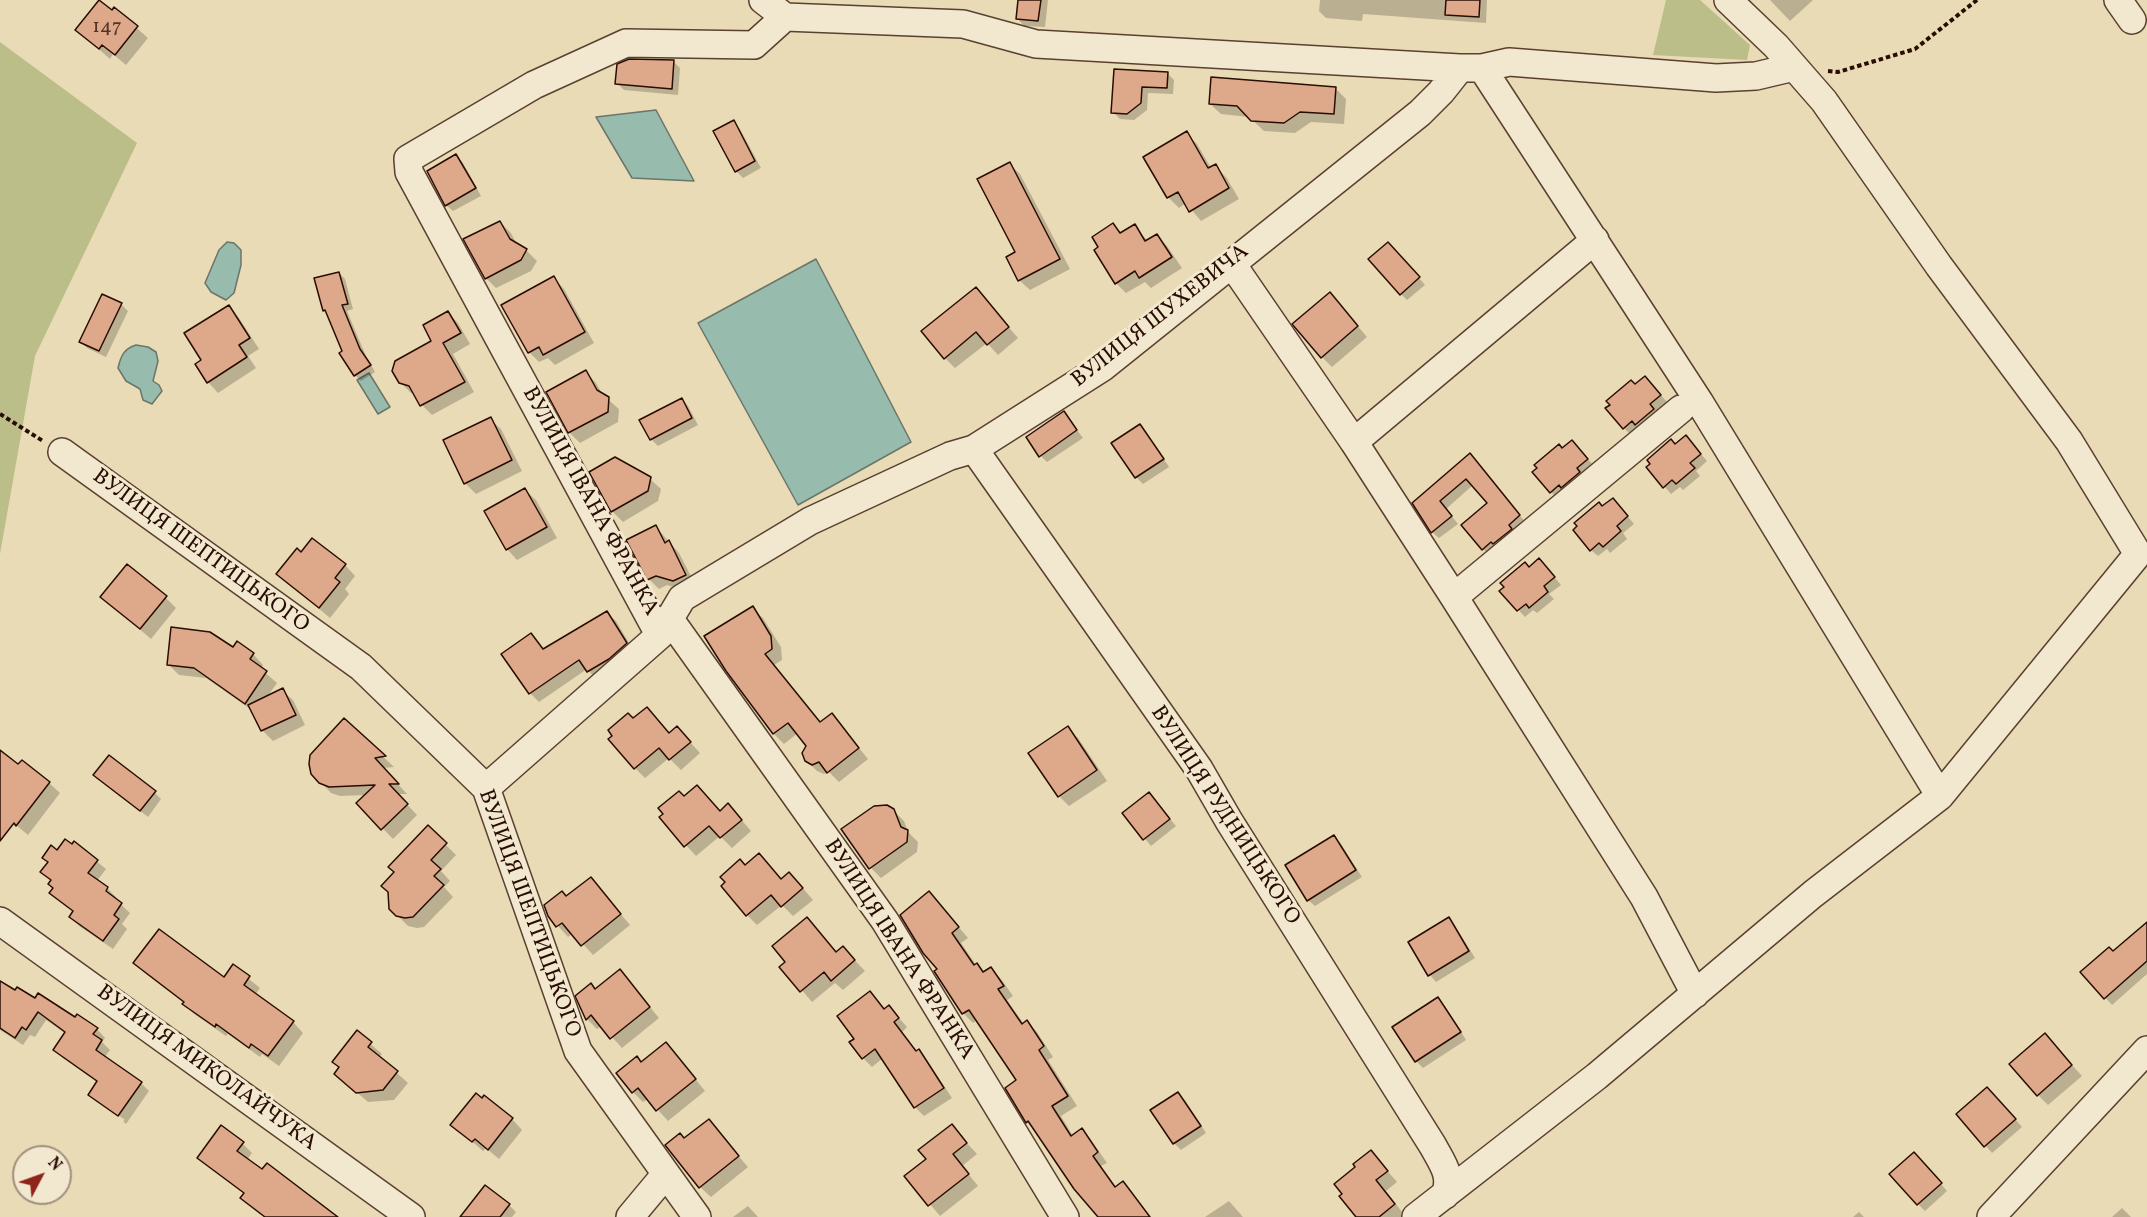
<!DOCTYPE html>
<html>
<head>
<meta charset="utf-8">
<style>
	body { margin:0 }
	#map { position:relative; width:2147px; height:1217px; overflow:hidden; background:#e9dbb5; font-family:Vollkorn,serif }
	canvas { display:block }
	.north { position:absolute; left:12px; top:1145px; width:60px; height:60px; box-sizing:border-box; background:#f1e8cf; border:2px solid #a1907d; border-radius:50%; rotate:49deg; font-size:16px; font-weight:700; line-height:24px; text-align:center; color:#290d03 }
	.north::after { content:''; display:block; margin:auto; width:21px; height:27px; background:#8f2418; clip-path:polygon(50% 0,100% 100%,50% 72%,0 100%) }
</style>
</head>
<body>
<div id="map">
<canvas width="2147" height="1217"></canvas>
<div class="north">N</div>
</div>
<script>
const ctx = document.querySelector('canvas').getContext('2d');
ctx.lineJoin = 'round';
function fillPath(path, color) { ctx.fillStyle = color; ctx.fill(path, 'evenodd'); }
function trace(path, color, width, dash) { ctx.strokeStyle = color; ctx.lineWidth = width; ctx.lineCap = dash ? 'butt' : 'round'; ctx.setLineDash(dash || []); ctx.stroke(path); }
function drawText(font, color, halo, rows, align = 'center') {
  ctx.font = font + ' Vollkorn,serif'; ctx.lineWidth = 6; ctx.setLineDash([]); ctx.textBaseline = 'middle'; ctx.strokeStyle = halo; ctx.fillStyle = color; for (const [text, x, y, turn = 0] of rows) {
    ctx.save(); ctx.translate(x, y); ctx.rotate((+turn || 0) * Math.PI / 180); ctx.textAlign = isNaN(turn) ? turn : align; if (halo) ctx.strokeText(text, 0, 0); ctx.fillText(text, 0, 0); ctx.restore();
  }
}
const green = new Path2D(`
	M1666 0H1700L1750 45 1747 60 1653 55Z
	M0 42 137 143 35 356 0 554Z`);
const water = new Path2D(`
	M656 110 694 181 632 178 596 117Z
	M227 242 234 243 241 250V265L234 293 226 300 211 292 205 283 219 250Z
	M816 259 911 442 798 505 698 323Z
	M136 345 148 347 156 352 158 361 153 381 159 385 162 391 152 404 143 400 140 389 126 381 118 368C121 355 124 349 136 345Z
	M369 373 390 407 378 414 357 380Z`);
const shadow = new Path2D(`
	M1020 0H1048L1045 27 1024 26 1018 19Z
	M1320 0H1487L1486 23 1363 14 1362 21 1326 18 1319 11Z
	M1770 0H1813L1790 21Z
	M115 9 148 38 126 65 113 54 110 59 77 30 112 12Z
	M673 61 680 68 678 95 624 90 617 83Z
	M1115 70 1167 73 1174 80 1173 94 1148 93 1147 110 1134 120 1120 119 1113 112Z
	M1336 89 1346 99 1344 124 1311 122 1295 133 1264 131 1249 117 1221 114 1210 104Z
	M733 122 740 129 761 168 743 178 736 171Z
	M1186 133 1197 144 1211 168 1215 166 1226 177 1239 199 1201 221 1186 203 1179 208 1168 197 1145 157Z
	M456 156 463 163 481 196 453 211 446 205Z
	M1009 164 1020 174 1070 269 1030 290 1019 280Z
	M500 222 511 233 517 245 526 250 537 261 531 271 496 288 486 278Z
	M1113 225 1122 234 1134 226 1148 241 1157 236 1167 246 1182 268 1151 288 1145 282 1126 293 1116 283Z
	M1395 250 1425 285 1407 300 1401 294Z
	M339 273 345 279 353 309 347 311 366 356 375 372 361 381 355 375 329 315 324 310Z
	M554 278 564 289 594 343 555 365 548 358 539 362 529 352Z
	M976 289 1018 338 998 355 987 343 955 368 945 358Z
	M121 304 128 311 106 357 87 348 81 342Z
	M1340 305 1367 337 1332 367 1322 357Z
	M229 307 239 318 259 349 248 356 256 368 218 393 208 382 203 360Z
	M448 313 458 323 470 344 453 354 474 392 432 415 422 405 416 394 411 393 400 382 433 341Z
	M586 372 596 383 603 395 619 409 618 422 580 443 569 432Z
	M1652 385 1667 402 1655 412 1660 417 1631 435 1624 428Z
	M682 399 688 406 698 425 658 446 651 439 641 420Z
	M1064 413 1083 438 1047 462 1041 456Z
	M490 419 501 429 522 471 476 494 465 483Z
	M1140 426 1146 432 1169 467 1143 484 1136 477 1113 443Z
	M1692 444 1707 461 1696 471 1700 476 1683 490 1680 487 1671 494 1648 468 1676 445Z
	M1579 449 1594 466 1558 499 1551 492 1563 450Z
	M1476 462 1526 523 1489 555 1483 549 1489 503 1473 485 1446 509 1458 524 1439 538 1432 532 1414 503Z
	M650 479 661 489 658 501 623 522 612 511Z
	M525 490 536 500 557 538 517 560 507 549Z
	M1619 506 1634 524 1623 533 1627 539 1610 553 1607 549 1598 556 1591 550 1603 508Z
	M656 527 679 553 696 586 685 591 667 585 659 589 649 579Z
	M302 554 345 565 355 576 345 589 349 594 330 618 278 574Z
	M1546 567 1561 585 1549 594 1554 599 1537 613 1533 610 1525 617 1501 591 1529 569Z
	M102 597 166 598 176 608 151 639Z
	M752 608 763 618 781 647 782 660 774 665 821 723 832 715 868 759 839 782 829 772 824 774 817 771 806 760 808 746 798 733 784 744 774 734 727 670Z
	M607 613 616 621 635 653 597 680 587 669 539 702 530 693 503 654 531 635 544 650Z
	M233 649 253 654 263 665 261 669 277 683 267 697 282 690 293 700 305 725 273 741 262 730 253 711 206 678 179 675 168 664Z
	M657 719 670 734 677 728 700 753 681 770 669 758 645 778 635 768 633 720Z
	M344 720 394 767 383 768 407 794H397L417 815 393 839 358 803 366 795 340 796 331 793 313 774Z
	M1067 728 1078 738 1107 781 1069 806 1059 796Z
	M0 765 49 783 60 793 28 835 0 812Z
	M102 782 155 793 161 799 148 817Z
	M697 787 720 812 738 816 751 831 732 848 720 836 696 856 661 818Z
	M1149 794 1176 826 1151 846 1124 813Z
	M893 810 904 821 908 832 918 842 917 852 881 878 871 868Z
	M428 827 456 855 441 871 450 881 444 887 453 897 424 927 417 928 408 926 397 915Z
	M1334 837 1341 844 1362 877 1315 906 1308 900Z
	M74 843 106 869 97 881 107 888 116 897 115 899 130 913 122 924 127 929 113 949 79 926 70 917 74 912 51 893 55 889 52 881 42 872 58 852Z
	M745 867 782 880 800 885 813 900 793 916 782 905 757 925 747 915Z
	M591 879 630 925 593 955 573 933 568 937 549 916Z
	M938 903 968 938 961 943 976 965 985 973 991 969 1001 979 1013 996 1007 1000 1024 1024 1027 1022 1037 1032 1053 1057 1048 1060 1077 1106 1061 1116 1073 1136 1081 1130 1091 1140 1107 1163 1101 1166 1116 1187 1122 1183 1151 1217H1100L1038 1132 1027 1122 1018 1081 977 1020 973 1023 963 1013 939 970Z
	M807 919 837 953 843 948 865 971 843 990 835 983 812 1002 782 967 787 963Z
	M1449 919 1455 926 1475 958 1436 982 1430 975 1410 943Z
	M2147 924V974L2112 1005 2082 972 2114 953Z
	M135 963 224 979 233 966 260 988 255 995 293 1022 303 1033 279 1066 262 1054 260 1057 228 1034 226 1036 194 1014 184 1003 146 974Z
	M620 971 659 1018 622 1048 602 1026 597 1029 587 1019 596 990Z
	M0 982 97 1029 105 1038 102 1042 110 1050 104 1058 141 1083 149 1091 126 1124 123 1121 125 1120 97 1100V1102L90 1095 98 1083 63 1058 55 1050 66 1034 46 1020 35 1037 30 1035 23 1045 0 1030Z
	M870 993 885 1010 889 1007 907 1027 902 1032 917 1052 927 1060 952 1098 924 1116 915 1107 883 1058 872 1067 863 1058 856 1039Z
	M1438 999 1445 1006 1466 1040 1423 1068 1416 1061Z
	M358 1033 382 1054 379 1057 408 1083 394 1100 368 1102 336 1074Z
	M2055 1046 2082 1076 2048 1105 2038 1095Z
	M676 1055 705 1091 668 1121 648 1099 643 1102 633 1092 642 1063Z
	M1178 1094 1185 1100 1206 1133 1181 1150 1174 1143Z
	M1994 1095 2022 1127 1992 1153 1958 1114Z
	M482 1100 512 1119 522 1130 499 1159 486 1148 483 1151 452 1124Z
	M708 1121 748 1167 711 1197 700 1187 685 1140Z
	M951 1126 977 1154 962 1166 978 1186 940 1216 906 1176 928 1159Z
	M243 1144 252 1153 247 1160 336 1217H265L252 1207 245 1194 199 1157Z
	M1371 1152 1397 1182 1386 1191 1405 1216 1403 1217H1354L1356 1215 1357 1167Z
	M1921 1161 1947 1191 1925 1211 1918 1204Z
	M1229 1201 1243 1217H1205Z
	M509 1205 516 1212 512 1217H466Z
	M748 1206 758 1217H733Z
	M2122 1208 2131 1217H2112Z
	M1859 1212 1864 1217H1853Z`);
const building = new Path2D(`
	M99 0 112 10 114 7 138 26 115 55 102 45 99 49 75 30Z
	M1018 0H1041L1038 21 1016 19Z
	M1446 0H1480L1479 17 1445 15Z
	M629 59 674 60 672 89 615 84 617 64Z
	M1114 69 1168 72 1167 88 1142 87 1141 103 1127 114 1111 113Z
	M1211 77 1336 87 1334 114 1300 112 1284 123 1251 121 1237 106 1209 104Z
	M734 120 755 161 735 172 713 131Z
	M1187 131 1208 168 1216 164 1229 188 1189 212 1178 192 1167 198 1143 157Z
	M456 154 476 188 445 206 427 171Z
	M1010 162 1060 259 1018 281 1006 257 1015 252 977 179Z
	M500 221 510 239 527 249 521 260 485 279 463 239Z
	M1113 223 1120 233 1135 224 1145 241 1157 234 1172 257 1139 278 1135 271 1115 284 1094 250 1098 247 1092 237Z
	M1388 242 1420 277 1400 295 1368 259Z
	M339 272 348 304 342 305 360 349 371 365 354 376 339 353 342 351 325 310 323 311 314 278Z
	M554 276 585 332 543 355 539 347 528 353 501 305Z
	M976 287 1009 327 987 345 976 332 944 359 921 331Z
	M1330 292 1358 326 1321 358 1292 324Z
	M102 294 122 303 99 351 79 342Z
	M229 305 250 338 239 345 247 357 207 383 195 364 201 360 184 333Z
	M448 311 461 333 443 343 465 382 420 406 409 386 399 383 392 371 395 361 431 341 423 325Z
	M586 370 597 390 609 397 608 412 568 433 546 392Z
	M1645 376 1661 395 1650 404 1654 409 1635 425 1632 421 1623 429 1605 408 1610 405 1606 401 1631 380 1635 384Z
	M682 398 692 418 650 440 639 420Z
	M1064 411 1077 430 1039 457 1026 437Z
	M491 417 512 460 464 484 443 440Z
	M1140 424 1164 459 1135 478 1111 443Z
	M1686 435 1701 454 1690 463 1695 468 1676 484 1672 480 1663 488 1646 467 1650 464 1647 460 1671 439 1675 444Z
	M1572 440 1588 459 1577 468 1580 472 1561 488 1559 485 1550 493 1532 472 1537 468 1534 465 1559 444 1562 448Z
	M1470 453 1520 515 1509 525 1512 529 1493 544 1491 542 1482 550 1461 525 1487 503 1466 479 1440 501 1452 516 1431 533 1412 503Z
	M615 457 651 477 648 491 611 512 589 472Z
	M525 488 547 527 506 550 484 511Z
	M1613 498 1628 516 1617 526 1621 531 1603 547 1599 543 1590 551 1573 530 1577 526 1574 523 1599 502 1602 506Z
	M656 525 665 543 669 540 686 575 673 581 656 576 647 580 626 540Z
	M312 538 346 564 335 578 340 582 319 608 276 574 297 548 301 552Z
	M1539 558 1555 577 1544 586 1548 592 1529 608 1526 604 1517 611 1499 591 1504 587 1500 583 1525 562 1529 567Z
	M127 564 167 596 140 629 100 597Z
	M753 606 771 636 772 649 765 654 820 722 832 713 859 748 827 773 819 762 812 765 805 761 802 753 806 746 788 723 773 734 726 671 704 636Z
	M607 611 627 643 609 659 587 672 579 660 529 694 501 654 531 633 543 649Z
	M171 627 210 632 233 647 237 641 254 653 250 659 267 671 245 704 194 668 167 665Z
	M283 688 296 715 261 731 248 705Z
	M647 707 669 733 677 726 691 742 669 760 659 748 634 769 608 739 612 736 608 730 628 713 633 718Z
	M344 718 386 756 375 758 399 784H389L408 804 381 830 356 803 375 785 329 787 319 783 311 774 309 764 310 755Z
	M1068 726 1097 770 1058 797 1028 753Z
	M0 750 18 764 22 760 50 782 16 826 14 823 0 841Z
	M109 755 156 791 140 811 93 775Z
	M697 785 720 811 728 803 742 820 720 838 709 826 684 847 659 817 663 814 658 808 679 791 684 796Z
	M1149 792 1170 819 1143 840 1122 813Z
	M887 805 894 809 901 827 908 830 907 842 869 869 841 829 874 806Z
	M428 825 447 843 431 860 441 869 434 876 444 885 413 917 405 918 396 916 389 909 388 892 381 886 394 872 388 867Z
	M1334 835 1356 870 1307 901 1285 865Z
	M65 839 72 844 74 841 98 860 88 873 108 887 106 891 122 903 114 915 119 919 103 941 69 917 73 911 49 893 53 888 48 884 51 880 40 872 48 862 42 858 51 845 57 850Z
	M759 853 781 879 789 872 803 888 781 907 771 895 746 916 721 886 725 882 720 877 740 859 745 865Z
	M591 877 621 914 581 946 562 923 556 927 548 916 544 905 562 891 566 896Z
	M929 891 959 927 952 933 974 965 977 963 983 972 991 967 1004 986 998 989 1022 1024 1027 1020 1044 1046 1039 1050 1068 1096 1052 1106 1071 1136 1082 1128 1098 1152 1093 1156 1115 1187 1123 1181 1150 1217H1098L1074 1189 1028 1121 1026 1123 1005 1088 1016 1080 969 1010 962 1014 934 971 937 969 923 953 900 915Z
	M807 917 836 952 843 946 855 960 831 981 824 972 800 992 779 967 785 962 772 946Z
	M1449 917 1469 951 1428 976 1408 942Z
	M2147 922V961L2104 999 2080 972 2109 947 2113 951Z
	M159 929 224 977 233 964 250 976 244 985 294 1021 268 1056 251 1044 249 1048 216 1024 215 1027 182 1004 184 1002 133 963Z
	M620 969 650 1007 610 1039 591 1015 586 1020 575 996 591 983 595 989Z
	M0 981 15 990 17 987 35 998 38 993 75 1017 77 1014 98 1028 93 1034 102 1040 96 1050 142 1082 118 1116 88 1095 97 1081 53 1050 65 1032 38 1012 26 1030 22 1027 15 1038 0 1028Z
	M870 991 884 1009 889 1005 899 1018 894 1022 916 1051 919 1049 944 1088 914 1108 875 1049 862 1059 849 1042 854 1039 837 1016Z
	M1438 997 1461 1032 1415 1062 1392 1027Z
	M357 1030 372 1042 368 1047 398 1071 383 1090 356 1093 334 1074 339 1067 332 1062Z
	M2045 1033 2072 1065 2037 1096 2009 1064Z
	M666 1042 696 1079 656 1111 638 1088 632 1093 616 1073 637 1056 641 1062Z
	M1987 1087 2016 1119 1984 1147 1956 1114Z
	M1178 1092 1201 1126 1173 1144 1150 1110Z
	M476 1093 482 1098 484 1095 513 1118 488 1150 475 1139 472 1142 450 1125Z
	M709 1119 739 1156 699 1188 665 1145 680 1133 684 1138Z
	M952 1124 967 1143 953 1154 969 1174 928 1206 904 1176 926 1159 918 1150Z
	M221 1125 244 1142 237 1151 262 1169 267 1163 338 1217H265L240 1198 244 1193 197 1158Z
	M1371 1150 1388 1171 1376 1180 1395 1204 1379 1217H1356L1339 1196 1342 1194 1334 1184 1355 1167 1353 1164Z
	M1914 1152 1942 1183 1917 1205 1889 1174Z
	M485 1185 510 1204 500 1217H460Z`);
const path = new Path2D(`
	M1828 71 1838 72 1915 49 1977 0
	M0 414 43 441`);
const minor = new Path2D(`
	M763 0 785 17 963 24 1036 44 1460 68H1482L1509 62 1716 78 1756 76 1794 67
	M2118 0 2132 20
	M785 17 754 45 626 43 534 85 408 159 409 172 654 625 669 618 885 921 1065 1217
	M1482 68 1700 403 1940 796
	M1232 264 1354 442 1454 597 1644 897 1695 994
	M1354 442 1595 240
	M974 449 1199 769 1229 821 1433 1146C1442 1163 1453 1176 1445 1195
	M62 452 361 667 486 788 578 1051 697 1217
	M1454 597 1681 409
	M486 788 660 635 682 598 810 521 950 456 974 449 1103 367 1420 113 1441 92 1460 68
	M0 921 411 1217
	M630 1217 665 1175
	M1416 1217 1597 1076 1813 894 1940 796 2138 554 2069 441 1939 266 1824 101 1776 46 1728 0
	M1991 1217 2147 1050`);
const numberNames = [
	["147",107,28]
];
const streetNames = [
	["ВУЛИЦЯ ШУХЕВИЧА",1161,317,-38],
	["ВУЛИЦЯ ІВАНА ФРАНКА",589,502,61],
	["ВУЛИЦЯ ШЕПТИЦЬКОГО",200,552,36],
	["ВУЛИЦЯ РУДНИЦЬКОГО",1224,816,57],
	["ВУЛИЦЯ ШЕПТИЦЬКОГО",528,914,70],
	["ВУЛИЦЯ ІВАНА ФРАНКА",898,950,57],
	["ВУЛИЦЯ МИКОЛАЙЧУКА",206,1069,36]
];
fillPath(green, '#bcbe8a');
fillPath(water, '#97bbad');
trace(water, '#6b7569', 1.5);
fillPath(shadow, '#0003');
fillPath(building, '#dea88b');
trace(building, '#290d03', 1.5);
trace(minor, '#594030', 30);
trace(path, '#290d03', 4, [4.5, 3]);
trace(minor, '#f1e8cf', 27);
drawText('20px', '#563425', null, numberNames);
drawText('22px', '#290d03', '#f1e8cf', streetNames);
</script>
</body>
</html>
